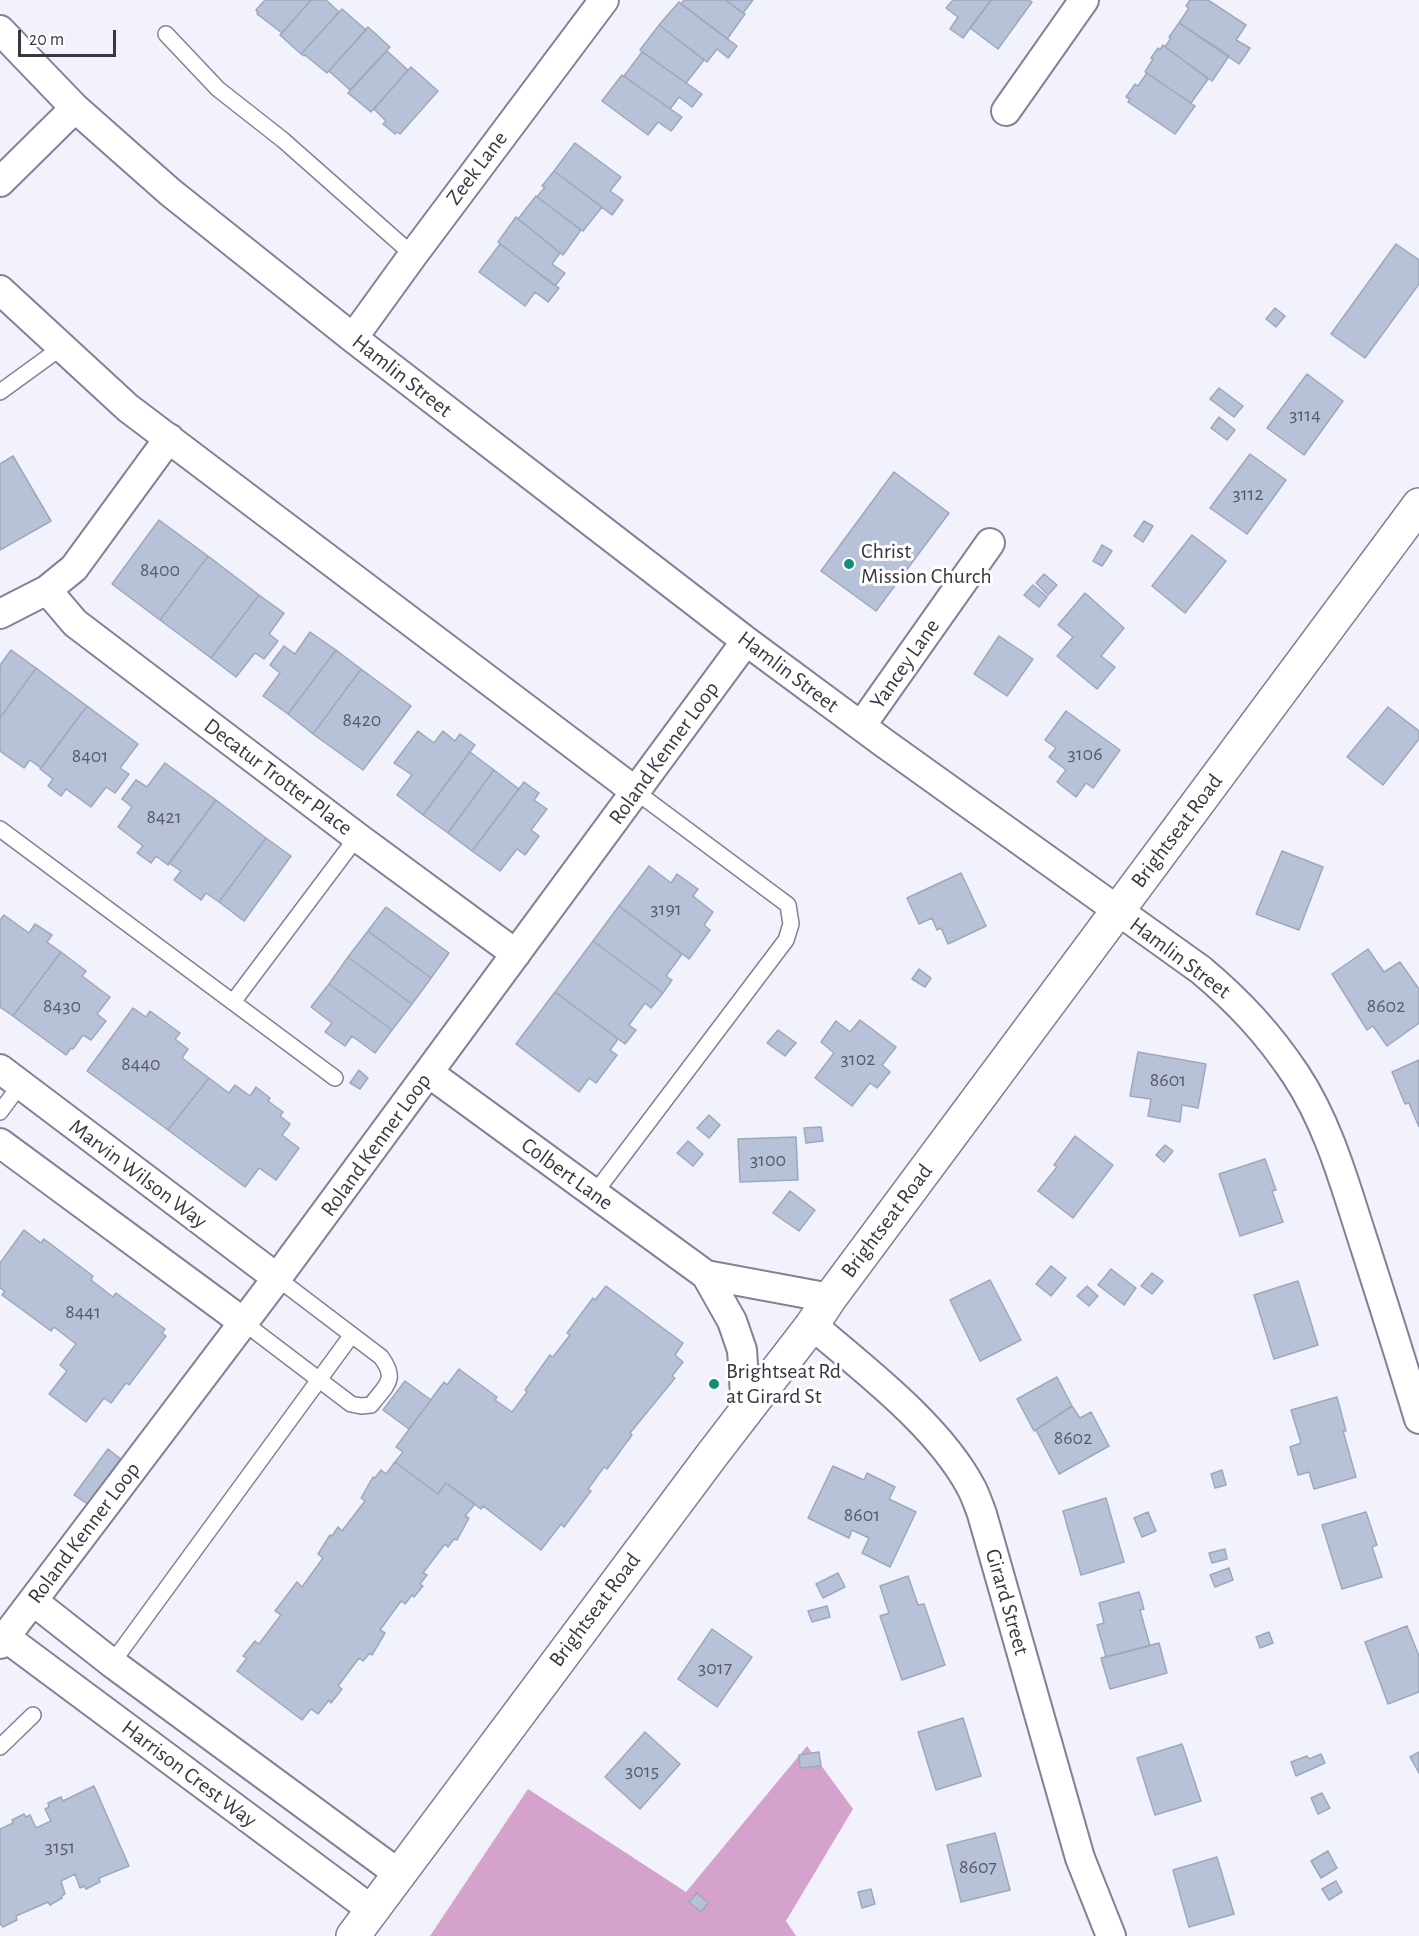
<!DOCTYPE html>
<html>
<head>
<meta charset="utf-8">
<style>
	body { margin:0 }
	#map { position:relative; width:1419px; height:1936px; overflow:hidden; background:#f2f2fc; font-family:"Alegreya Sans",sans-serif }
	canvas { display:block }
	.scale { position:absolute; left:18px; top:30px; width:98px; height:27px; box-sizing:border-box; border:3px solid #383841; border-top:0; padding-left:8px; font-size:18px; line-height:21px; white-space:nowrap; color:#383841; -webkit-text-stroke:4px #fff; paint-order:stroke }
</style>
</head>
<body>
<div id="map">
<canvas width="1419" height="1936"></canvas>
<div class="scale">20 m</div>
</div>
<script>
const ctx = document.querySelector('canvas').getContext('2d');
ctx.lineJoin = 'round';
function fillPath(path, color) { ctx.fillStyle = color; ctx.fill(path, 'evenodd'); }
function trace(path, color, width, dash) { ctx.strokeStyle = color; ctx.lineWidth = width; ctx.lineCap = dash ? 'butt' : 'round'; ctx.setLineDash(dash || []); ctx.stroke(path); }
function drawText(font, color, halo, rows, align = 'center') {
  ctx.font = font + ' "Alegreya Sans",sans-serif'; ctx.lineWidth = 6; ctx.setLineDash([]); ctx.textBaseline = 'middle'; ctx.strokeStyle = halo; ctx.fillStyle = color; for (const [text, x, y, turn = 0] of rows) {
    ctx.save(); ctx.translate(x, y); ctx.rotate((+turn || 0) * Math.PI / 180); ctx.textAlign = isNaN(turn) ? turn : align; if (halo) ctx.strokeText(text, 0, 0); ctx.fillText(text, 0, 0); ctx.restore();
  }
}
const forest = new Path2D(`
	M807 1746 853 1809 786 1921 796 1936H430L528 1789 686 1892Z`);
const building = new Path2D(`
	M265 0H311L282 33 257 14 258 13 256 10Z
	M311 0H326L339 12 301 54 280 35Z
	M684 0H725L745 14 727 39 681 4Z
	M725 0H753L743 13Z
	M953 0H991L963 38 950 29 958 17 946 8Z
	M991 0H1029L1032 2 998 49 970 28Z
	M1190 0H1208L1246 25 1236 40 1250 48 1239 64 1179 23 1189 8 1186 6Z
	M679 2 737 46 728 58 717 49 707 62 659 25Z
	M342 9 366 30 327 73 305 55 304 56 301 54Z
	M1179 23 1229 56 1212 81 1165 47 1171 38 1169 37Z
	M659 25 704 60 686 83 640 50Z
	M368 27 390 47 350 90 329 71Z
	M1163 45 1208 79 1191 103 1145 72 1153 59 1151 58 1158 48 1160 50Z
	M387 51 408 70 371 112 348 93Z
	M642 52 702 94 692 107 679 97 670 109 624 76Z
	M411 67 438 91 400 134 397 132 395 134 383 124 386 121 374 109Z
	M1147 73 1195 106 1175 134 1128 102 1130 99 1126 97 1135 84 1138 86Z
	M622 75 682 117 671 131 658 122 648 135 602 101Z
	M575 143 621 177 610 191 623 200 612 215 554 171Z
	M554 171 602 207 583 231 537 197 545 187 542 186Z
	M536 196 581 230 563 255 518 219Z
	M516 217 560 253 552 264 565 273 555 286 498 242Z
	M500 244 559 288 548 302 535 292 525 306 479 272Z
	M1396 244 1419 260V284L1365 358 1331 334Z
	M1275 308 1285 316 1276 327 1266 319Z
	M1307 374 1343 401 1304 455 1267 428Z
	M1219 388 1243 406 1234 417 1210 399Z
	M1219 417 1235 430 1227 440 1211 428Z
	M1250 454 1286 480 1247 534 1210 508Z
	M13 456 51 521 0 550V464Z
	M894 472 949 513 876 611 821 571Z
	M159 520 208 556 160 620 112 584Z
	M1144 521 1153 526 1143 542 1134 536Z
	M1192 535 1226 561 1185 613 1152 586Z
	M1102 545 1112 551 1102 566 1093 561Z
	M208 556 259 595 211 658 160 620Z
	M1044 574 1057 585 1048 595 1036 583Z
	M1033 585 1047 597 1039 607 1024 595Z
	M1085 593 1124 628 1101 656 1115 667 1097 689 1057 656 1073 637 1058 625Z
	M259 595 284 613 269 634 278 641 264 659 255 653 236 677 211 658Z
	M310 632 336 650 288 714 263 696 280 673 270 665 284 646 295 654Z
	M999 636 1033 659 1007 696 974 674Z
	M11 650 36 668 0 718V665Z
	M336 650 361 669 313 734 288 714Z
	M36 668 87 706 41 768 30 760 24 768 0 751V718Z
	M361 669 411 706 363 770 313 734Z
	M87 706 138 744 120 768 129 774 115 793 106 787 91 807 66 789 61 796 48 786 53 779 40 769Z
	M1388 707 1419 731V739L1383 785 1347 757Z
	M1066 711 1120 750 1093 788 1086 783 1076 797 1057 782 1066 770 1049 757 1056 748 1045 740Z
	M418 731 434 743 443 731 455 741 460 734 475 745 423 815 397 795 412 775 394 763Z
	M470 752 494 770 448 833 423 815Z
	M165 763 216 800 168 865 156 856 151 863 137 853 143 846 118 827 132 807 122 799 136 780 147 787Z
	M494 770 519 789 472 851 448 833Z
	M524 782 539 793 534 800 547 809 531 830 539 836 525 855 517 849 500 871 472 851Z
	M216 800 266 838 219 902 206 893 201 900 174 880 181 871 169 863Z
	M266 838 291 856 244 921 219 902Z
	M1282 851 1323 867 1299 930 1256 914Z
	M649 866 671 883 677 874 698 889 693 896 713 912 704 925 710 930 689 959 619 906Z
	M961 873 986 926 948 944 941 928 937 930 932 918 919 924 907 898Z
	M619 906 682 954 666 976 672 980 663 993 593 941Z
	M386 907 449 953 431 978 368 931Z
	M4 915 29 933 35 924 52 935 47 942 61 952 13 1016 0 1007V920Z
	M368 931 431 978 412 1004 348 957Z
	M593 941 663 993 651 1008 645 1003 629 1025 636 1030 625 1044 555 992Z
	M1368 949 1384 972 1400 962 1419 989V1023L1387 1046 1373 1026 1367 1030 1332 974Z
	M61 952 86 971 82 976 110 997 97 1014 106 1021 91 1040 83 1035 73 1049 71 1048 66 1055 13 1016Z
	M348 957 412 1004 392 1030 329 984Z
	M919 969 931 978 925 987 912 979Z
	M329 984 392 1030 375 1053 352 1036 345 1046 325 1032 332 1023 311 1007Z
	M555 992 618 1039 610 1050 617 1055 596 1083 589 1078 579 1092 516 1044Z
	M133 1008 146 1017 150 1011 180 1033 175 1039 188 1049 182 1058 209 1078 168 1130 87 1071Z
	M860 1020 896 1047 882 1065 890 1072 877 1088 870 1083 852 1106 815 1078 834 1053 821 1042 836 1021 850 1032Z
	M778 1030 796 1043 785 1056 767 1043Z
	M1138 1052 1206 1064 1198 1108 1182 1105 1180 1122 1148 1116 1151 1099 1130 1096Z
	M1419 1060V1127L1409 1103 1405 1104 1392 1072Z
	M359 1070 368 1078 360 1089 350 1083Z
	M209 1078 229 1093 235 1085 250 1096 256 1087 270 1098 268 1101 283 1112 280 1116 290 1124 282 1135 299 1148 276 1180 259 1168 245 1187 168 1130Z
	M709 1115 720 1125 709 1138 697 1128Z
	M821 1127 823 1141 806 1143 804 1128Z
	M1075 1136 1113 1165 1073 1218 1038 1191 1057 1167 1054 1165Z
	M796 1137 798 1180 740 1182 738 1139Z
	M688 1141 703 1154 693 1166 677 1153Z
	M1165 1145 1173 1151 1164 1162 1156 1155Z
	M1265 1159 1276 1190 1272 1191 1283 1222 1240 1236 1219 1174Z
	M790 1191 815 1210 799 1231 773 1213Z
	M24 1230 41 1243 44 1239 93 1276 91 1280 113 1297 116 1293 165 1329 162 1333 166 1336 129 1385 126 1383 111 1403 104 1398 86 1422 49 1394 67 1371 60 1365 76 1344 54 1327 51 1331 2 1295 5 1291 0 1288V1263Z
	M1051 1266 1066 1278 1051 1296 1036 1284Z
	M1111 1269 1136 1288 1124 1305 1098 1285Z
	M1152 1273 1163 1281 1152 1294 1141 1286Z
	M990 1280 1021 1340 980 1361 950 1300Z
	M1298 1281 1318 1345 1274 1359 1254 1295Z
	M606 1286 683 1343 675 1355 683 1362 672 1376 675 1378 630 1433 632 1435 607 1469 604 1467 588 1489 591 1491 564 1527 561 1524 541 1550 483 1506 481 1509 446 1483 438 1494 395 1462 403 1452 396 1447 444 1382 447 1385 459 1369 497 1397 495 1400 512 1412 527 1392 525 1390 550 1355 553 1357 570 1335 567 1333 593 1298 595 1300Z
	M1087 1286 1098 1296 1089 1306 1077 1296Z
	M1057 1377 1072 1406 1034 1431 1017 1399Z
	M405 1381 431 1400 409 1429 383 1410Z
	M1337 1397 1346 1431H1343L1356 1477 1314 1489 1309 1472 1298 1475 1290 1447 1301 1443 1291 1410Z
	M1072 1406 1080 1418 1091 1412 1109 1446 1059 1474 1036 1430Z
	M108 1449 122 1460 89 1505 74 1495Z
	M395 1462 438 1494 446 1483 475 1504 465 1516 469 1518 457 1540 454 1539 448 1547 445 1544 423 1573 427 1575 420 1584 423 1586 414 1597 412 1595 405 1604 401 1601 380 1630 385 1633 372 1655 370 1653 363 1661 359 1658 338 1686 342 1689 331 1703 329 1700 318 1714 311 1709 302 1720 237 1671 247 1658 243 1656 255 1641 259 1644 281 1615 275 1611 297 1582 302 1587 323 1558 318 1554 330 1535 332 1536 338 1527 342 1531 365 1501 361 1498 373 1477 375 1478 381 1470 386 1474Z
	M833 1466 864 1480 867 1473 895 1487 889 1499 916 1512 890 1567 862 1553 869 1538 852 1530 849 1538 808 1518Z
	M1222 1470 1226 1485 1215 1488 1211 1474Z
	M1106 1498 1124 1562 1081 1575 1063 1511Z
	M1148 1512 1156 1531 1142 1537 1134 1518Z
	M1366 1512 1377 1545 1372 1547 1382 1577 1342 1589 1322 1525Z
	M1225 1549 1227 1559 1212 1563 1209 1553Z
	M1229 1568 1233 1580 1215 1587 1210 1575Z
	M838 1573 845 1587 823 1598 816 1584Z
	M908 1576 918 1605 924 1604 945 1665 902 1680 880 1616 889 1613 880 1586Z
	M1139 1592 1144 1609 1140 1610 1150 1646 1106 1657 1097 1625 1104 1623 1099 1603Z
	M827 1606 830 1617 812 1622 808 1611Z
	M1407 1626 1419 1656V1692L1388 1704 1365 1642Z
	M712 1629 752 1657 717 1707 678 1679Z
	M1269 1632 1273 1643 1260 1648 1256 1637Z
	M1159 1643 1167 1673 1110 1689 1101 1658Z
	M963 1718 981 1776 936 1790 918 1732Z
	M645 1732 680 1764 640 1809 605 1777Z
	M1182 1744 1201 1801 1155 1815 1137 1758Z
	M819 1752 821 1766 800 1768 799 1755Z
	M1419 1752V1773L1410 1757Z
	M1321 1754 1325 1763 1296 1776 1291 1762 1307 1756 1309 1759Z
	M94 1786 129 1866 99 1878 100 1882 86 1889 84 1886 80 1888 75 1874 61 1881 65 1894 62 1896V1898L50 1905 48 1902 16 1916 17 1920 3 1927 0 1924V1829L13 1823 12 1820 24 1814 26 1817 30 1815 36 1828 51 1821 45 1809 49 1807 48 1803 61 1797 63 1801Z
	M1322 1793 1330 1808 1318 1814 1311 1798Z
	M995 1833 1010 1890 961 1902 947 1845Z
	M1328 1851 1337 1868 1321 1878 1311 1861Z
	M1217 1857 1234 1914 1189 1927 1173 1870Z
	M1336 1881 1342 1892 1329 1900 1322 1889Z
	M871 1889 875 1904 862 1908 858 1892Z
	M697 1893 708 1903 701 1912 689 1902Z`);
const service = new Path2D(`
	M166 34 218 89 283 140 413 255
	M0 392 62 347
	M0 829 335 1078
	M233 1002 357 837
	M0 1112 20 1085
	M594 1194 786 940 791 924 788 905 635 791
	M243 1322 351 1404 361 1406 371 1405C386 1385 398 1380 381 1357L277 1278
	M112 1663 351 1336
	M0 1747 33 1715`);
const minor = new Path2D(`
	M0 30 75 108 170 192 353 338 746 641 884 743 1201 970C1239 1002 1268 1033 1296 1075 1327 1122 1343 1178 1360 1231 1380 1293 1400 1356 1419 1419
	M1006 111 1084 0
	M0 182 75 108
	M0 290 128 408 635 791
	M353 338 413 255 604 0
	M47 590 75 623 357 837 516 954
	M0 614 47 590 74 568 169 438
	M861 726 990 543
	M0 1069 277 1278
	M429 1073 706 1275 732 1321 742 1350 746 1410
	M0 1143 243 1322
	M706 1275 830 1298
	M812 1325C865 1370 940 1427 972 1489 976 1497 979 1506 982 1514L1080 1858 1111 1936
	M33 1601 112 1663 399 1874
	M5 1637 372 1910
	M0 1644 277 1278 746 641`);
const tertiary = new Path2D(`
	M353 1936 712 1455 812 1325 830 1298 1419 505`);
const markers = [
	[849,564,6,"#129077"],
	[714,1384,6,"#129077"]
];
const numberNames = [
	["3114",1305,415],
	["3112",1248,494],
	["8400",160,570],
	["8420",362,720],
	["3106",1085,754],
	["8401",90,756],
	["8421",164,817],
	["3191",666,909],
	["8430",62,1006],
	["8602",1386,1006],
	["3102",858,1059],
	["8440",141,1064],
	["8601",1168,1080],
	["3100",768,1160],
	["8441",83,1312],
	["8602",1073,1438],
	["8601",862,1515],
	["3017",715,1668],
	["3015",642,1771],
	["3151",60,1847],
	["8607",978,1867]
];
const streetNames = [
	["Zeek Lane",477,168,-53],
	["Hamlin Street",402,376,38],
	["Yancey Lane",905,664,-55],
	["Hamlin Street",788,672,37],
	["Roland Kenner Loop",664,753,-54],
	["Decatur Trotter Place",278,777,37],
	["Brightseat Road",1177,831,-53],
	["Hamlin Street",1180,958,37],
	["Roland Kenner Loop",376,1145,-54],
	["Marvin Wilson Way",138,1174,37],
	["Colbert Lane",567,1174,36],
	["Brightseat Road",887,1221,-53],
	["Roland Kenner Loop",84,1533,-53],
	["Girard Street",1007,1602,74],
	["Brightseat Road",595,1610,-53],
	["Harrison Crest Way",189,1774,37]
];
const poiNames = [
	["Christ",861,551],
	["Mission Church",861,576],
	["Brightseat Rd",726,1371],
	["at Girard St",726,1396]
];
fillPath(forest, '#d5a2ce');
fillPath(building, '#b7c2d8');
trace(building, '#9da8bd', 1.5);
trace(service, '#828198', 18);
trace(minor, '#828198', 32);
trace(tertiary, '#828198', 36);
trace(service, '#fff', 15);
trace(minor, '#fff', 28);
trace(tertiary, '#fff', 33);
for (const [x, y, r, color] of markers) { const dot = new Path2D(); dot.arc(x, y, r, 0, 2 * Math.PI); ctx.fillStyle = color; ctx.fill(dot); trace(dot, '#fff', 2); }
drawText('20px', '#585a67', null, numberNames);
drawText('22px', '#383841', '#fff', streetNames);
drawText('22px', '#383841', '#fff', poiNames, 'left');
</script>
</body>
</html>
